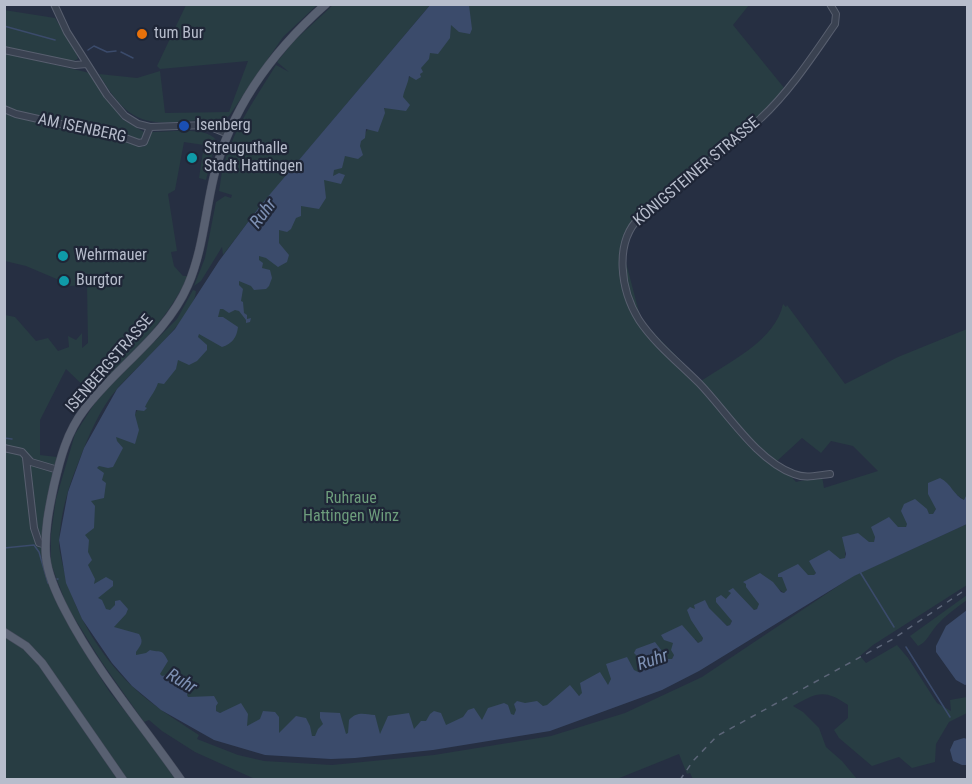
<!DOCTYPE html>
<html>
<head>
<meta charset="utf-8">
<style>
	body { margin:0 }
	#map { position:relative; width:972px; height:784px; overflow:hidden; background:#262f42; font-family:"Roboto Condensed",sans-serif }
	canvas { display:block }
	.frame { position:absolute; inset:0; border:6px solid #b7bdcc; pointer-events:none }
</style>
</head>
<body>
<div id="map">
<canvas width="972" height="784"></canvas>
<div class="frame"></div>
</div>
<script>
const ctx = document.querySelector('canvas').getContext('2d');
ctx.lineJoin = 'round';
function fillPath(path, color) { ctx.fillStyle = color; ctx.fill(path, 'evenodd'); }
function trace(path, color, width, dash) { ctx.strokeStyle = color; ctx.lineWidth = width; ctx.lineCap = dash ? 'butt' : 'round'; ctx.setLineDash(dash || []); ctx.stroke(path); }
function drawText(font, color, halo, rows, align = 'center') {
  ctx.font = font + ' "Roboto Condensed",sans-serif'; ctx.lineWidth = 4.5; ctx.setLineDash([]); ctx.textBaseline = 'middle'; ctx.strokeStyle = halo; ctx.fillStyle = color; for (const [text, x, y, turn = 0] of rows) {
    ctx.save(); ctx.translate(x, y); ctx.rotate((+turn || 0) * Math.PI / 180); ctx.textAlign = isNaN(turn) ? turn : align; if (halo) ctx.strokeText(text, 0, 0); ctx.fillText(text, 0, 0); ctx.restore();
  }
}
const green = new Path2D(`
	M186 5H317L283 37 229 116C219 123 209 118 198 120 144 127 127 122 99 74L137 78 160 71 165 113 229 112 248 61 160 69 157 66Z
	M333 5H430L258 209 223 255 222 247 201 281 194 286 205 258 216 202 225 196 231 198 232 195 219 191C221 182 221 172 224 164 234 128 257 96 276 65L289 72 277 62 293 42Z
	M467 5H749L733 25 785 89 760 118 630 227 623 251 641 320 701 381C729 362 776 340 783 304L786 307 787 305 845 384 898 357 967 329V497L964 500 957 495 936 509 933 514 929 515 927 510 903 529 898 527 875 537 874 542 845 552V558L843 559 815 568 816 573 814 575H807L785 584 788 589 784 593 777 588 757 609 754 610 748 605 729 616 732 621 730 625 727 626 722 621 703 638 702 642 698 643 695 639 674 655 672 659H668L615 684 466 732 312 736 279 733V728L254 723 247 726V721L222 712 220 713 188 698 161 681 121 640 90 586 84 530 97 468 116 440V437H118L168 368 273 237 361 138ZM802 438 821 453 831 441 853 446 878 471 824 488 822 476 796 482 777 461Z
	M4 10 55 18 76 52 78 59 71 62 5 47Z
	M4 53 90 73 122 119 144 132 143 137 139 139 133 138C91 129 45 123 5 107Z
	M5 111 122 137 129 143 143 147 151 132C167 132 207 126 216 140L206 180 199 178 204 145 184 142 175 190 168 194 177 251 171 252 174 266 183 276H188C166 323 128 358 92 394L66 369 40 420V455L57 457 43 527 42 559 51 590 78 642 109 691 145 736 176 779H5V315L15 317 36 341 48 338 58 351 69 347 68 336 76 340 82 333V348L88 343 87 285 68 286 66 283 26 266 5 261Z
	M193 290 196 291C194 318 136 367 117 389 100 408 88 437 79 461 68 487 60 515 59 544 59 550 61 556 62 562 72 609 98 654 133 687 153 706 176 720 199 735L197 739 238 755 264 761 332 765 434 755 551 736 625 713 702 677 853 576 967 524V585L873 645 860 656 866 663 897 645 908 658 937 703 951 711 950 700 967 697V713L949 722 936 744 935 762 912 768 899 757 872 766 839 738 834 730 848 718V705C824 688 816 693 793 706L803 712 819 728 826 747 842 761 857 779H693L690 773 687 774 679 754 617 779H255L195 752 162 731 149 720 144 722 101 661 67 606 51 564V534L56 499 75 434 98 398 177 319Z
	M967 595V600C957 607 946 615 937 625 930 633 927 642 918 646L910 636Z`);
const water = new Path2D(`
	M431 4 469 5 472 29 470 34 459 32 451 25 450 38 438 54 430 53 429 59 421 68 423 72 420 74 421 77 416 80 409 76C408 84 404 90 403 97L410 105 406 111 384 108 385 113 378 132 366 129 365 138 361 141 360 146 363 155 358 159 345 156 342 168 334 170 333 176 339 173 345 175 341 184 324 180 326 198 319 209 301 206V216L296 218 291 229 287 232 279 230V243L289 255 287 262 278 267 266 258 259 256V260L263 263 262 268 270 270 272 278 269 286 266 289 254 290 251 286 239 281V285L243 289 241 301 243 302 244 313 247 315V319L251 318 250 322 246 323V320L239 311 235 310 229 313 223 309H220L218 317H223L238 327C237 337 232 344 222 347L199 334 198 337 207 345V350L197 361 189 365 178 360 176 369 164 384 158 383C155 392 149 398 145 407L147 408 144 411 136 410 135 415 139 430 135 444 116 437 117 441 123 448 113 467 108 468 99 466 97 468 104 473 102 480 106 483 104 498 91 501 95 506 94 528 85 535 89 540 88 552 92 560 88 565 95 579 94 584 106 577 113 581V586L98 598 102 600 106 609 110 610 115 605V601L120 600 128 609 126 614 114 627 139 634C144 642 141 645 136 652V655L146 653 150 650C160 653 162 648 168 661L160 674 162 676C173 674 183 672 191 681L187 695 188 697 214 696 218 703 216 706V711L220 713 241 703 248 714 247 726 260 719 263 711 275 712 279 717V733L296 716 306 718 310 726 312 736H315L318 729 323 724 320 718V712L340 713 346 734 348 733 349 720C357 711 364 714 375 715L380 734 388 716 409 713 414 729 421 721H426L430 714 434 711 441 713 446 725 463 717 468 710 474 708 482 720 488 708 504 703 508 705 511 714 514 715 516 710 514 704 517 701 525 703 537 701 543 706 547 705 570 685 579 696 582 693 580 683 600 672 608 685 611 679 606 664 627 657 634 670 638 672 641 671 642 661 634 653 636 649 655 642 668 659H672L674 655 671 650 673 643 664 640 661 635 682 625 698 643 702 641 703 638 691 620 687 610 690 607 695 609 694 605 705 600 709 608 727 626 730 625 732 621 716 602V598L721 595 726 599 731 593 728 591 733 588 754 610 757 609 759 604 746 587V584L743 582 760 573 773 582 781 592 784 593 787 590 782 577H778V574L798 564 808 575H814L816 573 809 561 829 550 840 559 845 558 846 554 842 537 858 533 869 542H874L875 537 871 527 889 517 898 527H906L907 524 901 511 904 504 915 499 927 509 929 514H933L936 509 928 494V483L940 478C951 483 954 496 964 500L967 494V524L854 576 699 671 662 690 550 731 433 750 355 758 331 759 265 755 214 740 161 710 132 686 112 663 82 619 66 583 59 540 68 492 84 448 117 389 175 329 219 261 260 206Z
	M967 610 968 684 965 685 956 680 936 652V646L946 626Z
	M964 738 967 739V765H962L953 761 950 750 954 741Z`);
const stream = new Path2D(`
	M4 26 55 40
	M88 50 94 46 107 52 116 51
	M121 52 133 58
	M4 438 12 439
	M4 548 34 545 39 552 48 583
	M860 572 894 627
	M57 579H58
	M906 647 950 717`);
const minor = new Path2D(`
	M54 4 67 32 107 95 125 116 138 124 150 127 206 125 228 134
	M830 4 836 14 835 24C812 57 790 91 761 118 723 155 678 182 640 217 613 243 621 291 639 320 655 344 679 363 699 383 727 412 756 460 794 474 806 479 818 475 830 474
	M4 50 75 65 87 64
	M4 109 16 114 65 125 109 132 139 143 144 142 150 127
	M4 448 22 452 31 462 58 470
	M26 458 34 528 39 543 46 545`);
const major = new Path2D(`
	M4 632 26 646 42 663 123 780
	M181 780C142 724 97 672 66 612 57 595 48 576 46 557 44 533 49 508 54 485 60 459 67 432 84 410 116 367 166 336 188 285 203 250 205 213 214 176 231 108 274 50 326 4`);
const rail = new Path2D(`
	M680 780 693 761 717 736 893 639 968 588`);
const markers = [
	[142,34,6,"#e8710a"],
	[184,126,6,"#1a4fb4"],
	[192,158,6,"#0f9aa8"],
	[63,256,6,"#0f9aa8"],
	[64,281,6,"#0f9aa8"]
];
const poiNames = [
	["tum Bur",154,34],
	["Isenberg",196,126],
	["Streuguthalle",204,149],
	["Stadt Hattingen",204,167],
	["Wehrmauer",75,256],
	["Burgtor",76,281]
];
const streetNames = [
	["AM ISENBERG",82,129,12],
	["KÖNIGSTEINER STRASSE",697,172,-40],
	["ISENBERGSTRASSE",110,364,-49]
];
const parkNames = [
	["Ruhraue",351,499],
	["Hattingen Winz",351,517]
];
const waterNames = [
	["Ruhr",264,214,-53],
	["Ruhr",653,661,-19],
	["Ruhr",181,682,30]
];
fillPath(green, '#283d43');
fillPath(water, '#3b4b6b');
trace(stream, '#3b4b6b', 1.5);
trace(minor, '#585f6f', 8);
trace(major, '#444a5b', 9);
trace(minor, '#3a4251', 6);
trace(major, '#586071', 8);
trace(rail, '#5c6578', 1.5, [6, 6]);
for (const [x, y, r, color] of markers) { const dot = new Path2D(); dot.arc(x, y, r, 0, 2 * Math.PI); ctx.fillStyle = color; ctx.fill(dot); trace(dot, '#1f2637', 2); }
drawText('16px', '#b7bdcc', '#1f2637', poiNames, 'left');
drawText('16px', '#b7bdcc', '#1f2637', streetNames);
drawText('16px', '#6d9d7c', '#1f2637', parkNames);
drawText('italic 18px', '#7d90b3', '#1f2637', waterNames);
</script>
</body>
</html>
